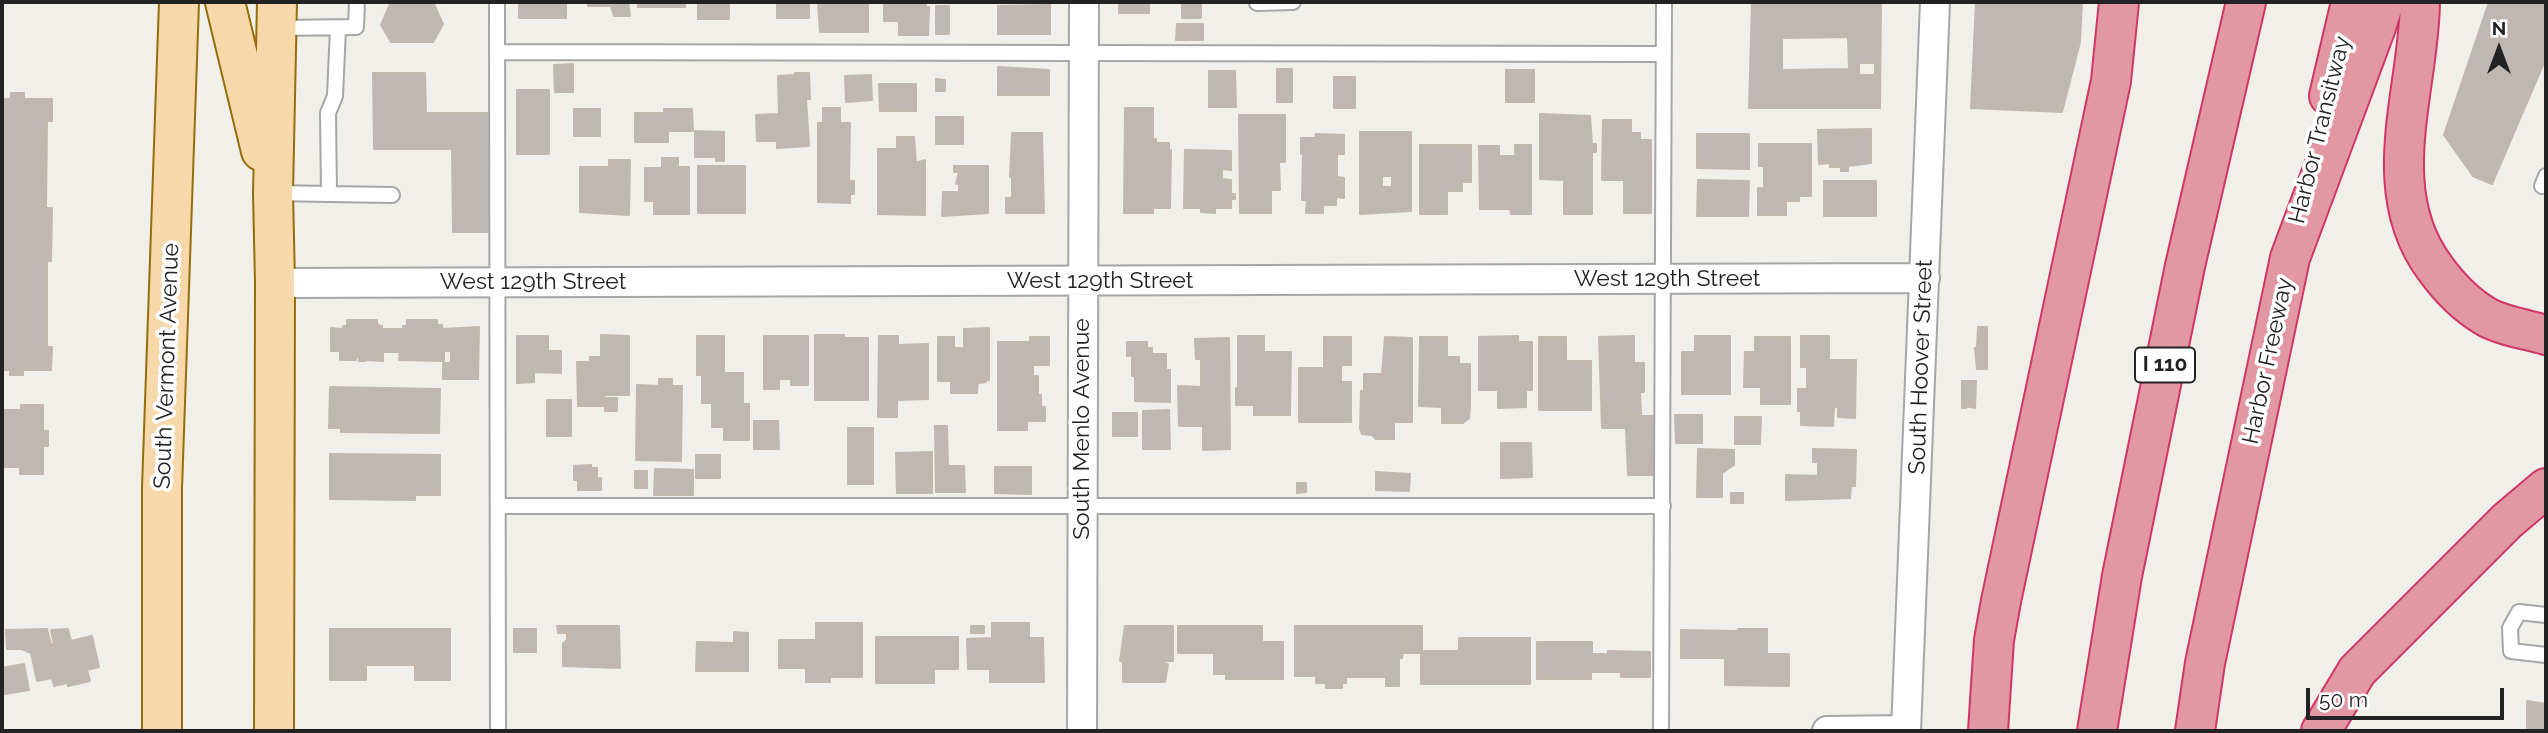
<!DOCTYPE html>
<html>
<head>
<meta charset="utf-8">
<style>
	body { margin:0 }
	#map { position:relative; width:2548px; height:733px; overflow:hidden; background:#f1efea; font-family:Raleway,sans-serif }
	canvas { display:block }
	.frame { position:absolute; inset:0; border:4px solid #222; pointer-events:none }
	.north { position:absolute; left:2464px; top:14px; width:70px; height:70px; -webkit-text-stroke:5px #fff; paint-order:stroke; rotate:0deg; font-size:19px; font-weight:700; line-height:28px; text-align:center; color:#222 }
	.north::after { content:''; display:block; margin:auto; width:24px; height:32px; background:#222; clip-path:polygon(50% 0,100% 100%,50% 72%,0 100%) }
	.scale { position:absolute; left:2306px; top:688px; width:198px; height:32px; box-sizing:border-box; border:4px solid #222; border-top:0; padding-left:9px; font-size:21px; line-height:24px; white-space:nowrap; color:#222; -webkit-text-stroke:5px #fff; paint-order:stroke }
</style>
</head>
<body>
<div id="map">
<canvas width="2548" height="733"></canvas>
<div class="frame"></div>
<div class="north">N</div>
<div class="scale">50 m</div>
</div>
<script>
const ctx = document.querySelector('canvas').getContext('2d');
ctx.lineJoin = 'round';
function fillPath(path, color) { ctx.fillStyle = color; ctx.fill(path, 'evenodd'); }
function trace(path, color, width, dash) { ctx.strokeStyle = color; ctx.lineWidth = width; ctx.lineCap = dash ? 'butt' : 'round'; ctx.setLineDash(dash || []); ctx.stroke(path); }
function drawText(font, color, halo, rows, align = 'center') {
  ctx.font = font + ' Raleway,sans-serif'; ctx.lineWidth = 7; ctx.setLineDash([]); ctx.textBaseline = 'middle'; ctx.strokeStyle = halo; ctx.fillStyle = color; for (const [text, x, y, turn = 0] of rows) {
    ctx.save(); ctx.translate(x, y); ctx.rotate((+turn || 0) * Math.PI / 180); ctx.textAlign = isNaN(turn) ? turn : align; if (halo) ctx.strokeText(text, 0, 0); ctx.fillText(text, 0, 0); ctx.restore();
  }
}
const building = new Path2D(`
	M391 2H433L443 24 433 42H391L381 25Z
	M519 2H566V18H519Z
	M588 2H628L630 16H614L611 6H588Z
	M638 2H685V7H638Z
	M698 2H733L729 3V19H698Z
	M809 2V18H777V3L775 2Z
	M818 2H868V32H820Z
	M884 2H926V7H929L928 35H899V21H884Z
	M1119 2H1149V13H1119Z
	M1182 2H1201V18H1182Z
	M1752 2H1881L1880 108H1749ZM1848 37 1849 69 1782 70V38ZM1859 63H1875V75H1859Z
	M1976 2H2082L2080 42 2062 112 1971 108Z
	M2489 2H2546V58L2492 184 2473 176 2444 135Z
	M1050 5V34H998V6Z
	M936 6H949V34H936Z
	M1177 24H1189V40H1176Z
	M1191 24H1203V40H1191Z
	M573 64V92H555L554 65Z
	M998 67 1049 70V95H998Z
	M1277 69H1292V102H1277Z
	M1506 70H1534V102H1506Z
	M1209 71H1235L1236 107H1209Z
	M373 73H425L426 113H489V232H453L452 149H374Z
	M795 73H809L810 99H806L809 146 777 148V141H757L756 115 779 114 778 76 795 75Z
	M871 75 872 100 846 102 845 76Z
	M1334 77H1355V108H1334Z
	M936 79 945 80V91H936Z
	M879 84H916V111H880Z
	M517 90H549V154H517Z
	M11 93H24V99H52V121H47L46 208H52L51 261H47V347H52L51 370H23V375H10V370H2V99H11Z
	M823 108H840V123H850L849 181H854V194H850V203L818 202V123H823Z
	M1125 108H1153V139H1156V143H1169V150H1171L1170 208H1153V213H1124Z
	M574 109H600V136H574Z
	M664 109H692L693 131H668V142H635V113H664Z
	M1540 114 1590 116 1592 144H1596V152H1592V214H1564V180L1540 179Z
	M1239 115H1285V162H1279L1280 190H1271V213H1240Z
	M936 117H963V144H936Z
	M1603 120H1631V133H1640V140H1651V213H1624V180H1602Z
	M1871 129V163L1848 166V171H1841V167H1830V163L1819 164 1818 130Z
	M695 131 724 132V161H716V157H695Z
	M1360 132H1411V211L1360 214ZM1382 176H1392V187H1382Z
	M1012 133H1042L1044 213H1006V198H1012V177H1010Z
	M1316 134 1344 135V154H1337V177L1344 178V198L1336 197V205H1323V213H1306L1307 200H1302L1303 154H1301V138H1315Z
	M1697 134H1749V169L1697 168Z
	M897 137H914L916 163 925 160V215L878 214V149H897Z
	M1759 144H1811V196H1799V201H1786V215H1758V188H1764V166H1759Z
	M1420 145H1471V182H1462V191H1447V214H1420Z
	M1515 145H1531V214H1511L1510 209H1480L1479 146H1499V156H1515Z
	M1185 150 1231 151V170L1222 169V179L1231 180V194H1235V199H1231V208H1215V213L1201 212V208H1184Z
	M662 158H678V167H689V214H654V201H645V168H662Z
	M609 160H630L629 215 580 212V167H609Z
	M698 166H745V213H698Z
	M954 166H988V213L942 216 943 192H959V184H956L959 172H954Z
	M1698 180 1749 181 1748 216H1697Z
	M1824 181H1876V216H1824Z
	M347 320H377V325L382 326V329H403V326H407V320H437V325H442V329L479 327 478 379H443V363H451V351H444V361L399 360 400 352H383V361L367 360 365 358V361H359V357H356V360H340V351H331V328L343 329V326H347Z
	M1978 327H1987V369H1977L1975 348H1977Z
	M989 328V380H986V382L979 383 978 378 977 393H951V381H938V337H954V348H964V329Z
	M601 335 629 336V395H604L603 406H578L577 362H590V357H601Z
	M815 335H844V338H868V400H815Z
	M517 336H548V351H561V373L531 372 534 374V382L517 383Z
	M697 336H724V373H743V404H749V440H724V427H712V403H702V375H697Z
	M764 336H808V385H791V379H779V389H764Z
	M879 336H898V345L928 344V399L897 400V417H878Z
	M1238 336H1264V352H1291L1290 415H1254V405H1236V388H1238Z
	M1518 336V342H1532V390H1526V407L1498 408V390H1479V337Z
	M1634 336V363H1644V392H1640L1641 414H1628V416H1654L1653 475H1628L1626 428H1602L1599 337Z
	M1695 336H1730V394H1682V352H1695Z
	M1801 336H1829V360H1856L1855 418 1838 417V407H1834L1833 426 1801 425V411H1798V389H1807V367H1801Z
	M1030 337H1049V365H1033V376H1038V395H1041V407H1045V421H1027V430H998V342H1030Z
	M1324 337H1351V365H1341V382H1351V422H1299V368H1324Z
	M1385 337 1412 338V422H1394V439H1376L1372 435 1362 434 1360 429 1361 391H1364V374H1382Z
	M1420 337H1447V357H1459V364H1470V407L1469 418 1463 423H1442V407L1419 406Z
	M1539 337H1566V361H1591V410H1539Z
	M1755 337H1790V404H1761V387H1744L1745 352H1755Z
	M1229 338 1230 449 1203 450V426H1179L1178 386 1201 387V359H1196L1195 339Z
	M1127 342H1147V348H1152V354H1166V370H1170V402L1135 401V376H1132V356H1127Z
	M659 379H672V386H682L681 461 636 460 637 385 659 386Z
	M1962 381H1976L1975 408 1966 406V408H1962Z
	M330 387 440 389 439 433 341 432V428H329Z
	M605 398H617V411H605Z
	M547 400H571V436H547Z
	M21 405H43V431H48V446H43V474H20V467H2V410H21Z
	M1169 410 1170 449H1143V411Z
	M1113 413H1137V436H1113Z
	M1675 415H1702V443H1676Z
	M1735 417H1761L1760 444H1735Z
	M754 421H778L779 449H754Z
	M935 426H947L948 466H964L965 492H936Z
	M848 428H873V484H848Z
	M1501 443H1531L1532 477 1501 478Z
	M1698 449 1734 450V465L1722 473V497H1697Z
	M1813 449 1856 450 1855 486H1851L1850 498 1786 500V475L1818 476V462H1813Z
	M932 452V493H897L896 453Z
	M330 454 440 455V495H415V500L330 499Z
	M696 455H720V478H696Z
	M591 465V468H597V476H584V478H601V490H578V480H574V466Z
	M995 467H1031V494L995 493Z
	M655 469 693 470V495H654Z
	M635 471H647V488H635Z
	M1376 472 1410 474 1409 491 1376 490Z
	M1297 483H1306V492L1297 493Z
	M1731 493H1743V503H1731Z
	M816 623H862V677H830V682H806V668H779V640H816Z
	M992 623H1029V638H1043L1044 682H990V669H968L967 639 992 638Z
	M557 626H619L620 668 563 666V644L567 640V633H558Z
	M971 626H984V633H971Z
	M1125 626H1173V661H1165V664H1168L1165 682H1123V661H1120Z
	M1178 626H1262V642H1283V679H1226V674H1214V653H1178Z
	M1295 626H1403V653L1402 658H1399V686H1386V677H1346V683H1342V688H1326V683H1316V676H1295Z
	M1403 626H1422V651H1459V638H1530V684H1421V653H1403Z
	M47 629 51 645 54 644 51 630 68 629 71 641 92 636 99 667 87 670 90 681 68 686 67 683 54 686 52 678 37 681 31 653 22 649H7L6 630Z
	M330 629H450V680H415V665H366V680H330Z
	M514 629H536V652H514Z
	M1738 629H1767V654H1789V686L1725 685V658H1681V630L1737 631Z
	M734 632 748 633V671H696L697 642 734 643Z
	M876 637H958V669H934V683H876Z
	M1537 642H1592V654H1608V651L1650 652V677H1621V672H1591V679H1537Z
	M24 664 29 690 5 694 2 668Z
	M2527 701 2546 704V731H2527Z`);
const lane = new Path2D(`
	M497 2 498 731
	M1257 3 1293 2
	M278 28 356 27 357 2
	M338 28 335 96 328 113 329 194 392 195
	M497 52 1664 54
	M2542 186 2546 176
	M274 193 329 194
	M499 506H1663
	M2546 615 2519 612 2510 628 2511 651 2546 655
	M1661 731 1664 2`);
const street = new Path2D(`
	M275 283 1925 278
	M1082 731 1084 2
	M1827 731 1906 730
	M1906 731 1935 2`);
const primary = new Path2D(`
	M225 2 261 151
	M162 731V488L179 2
	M274 731 275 283 273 193 277 2`);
const highway = new Path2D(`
	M2420 2C2419 90 2376 189 2435 268 2448 286 2465 304 2485 316 2499 325 2529 330 2546 335
	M2329 96 2351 2
	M1988 731 1994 640 2001 601 2111 81 2119 2
	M2097 731 2122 576 2185 266 2246 2
	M2195 731 2205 663 2290 258 2376 27 2384 2
	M2321 731 2357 671 2507 521 2546 488`);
const shields = [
	[2165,365,60]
];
const shieldNames = [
	["I 110",2165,365]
];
const streetNames = [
	["Harbor Transitway",2320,130,-76],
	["West 129th Street",1667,279],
	["West 129th Street",1100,281],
	["West 129th Street",533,282],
	["Harbor Freeway",2268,361,-78],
	["South Vermont Avenue",167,366,-88],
	["South Hoover Street",1921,367,-88],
	["South Menlo Avenue",1082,429,-90]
];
fillPath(building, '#bfb8b2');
trace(building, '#c2b7ad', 2);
trace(lane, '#a6a6a6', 18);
trace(street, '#a6a6a6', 32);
trace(primary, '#956d0b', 42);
trace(highway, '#d03664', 42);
trace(lane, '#fff', 14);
trace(street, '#fff', 28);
trace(primary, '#f6d8aa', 38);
trace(highway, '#e298a2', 38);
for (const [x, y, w] of shields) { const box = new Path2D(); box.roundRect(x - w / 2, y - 17.5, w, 35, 5); ctx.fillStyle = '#fff'; ctx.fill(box); trace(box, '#222', 2); }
drawText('bold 21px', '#222', null, shieldNames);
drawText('23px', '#222', '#fff', streetNames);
</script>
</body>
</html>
